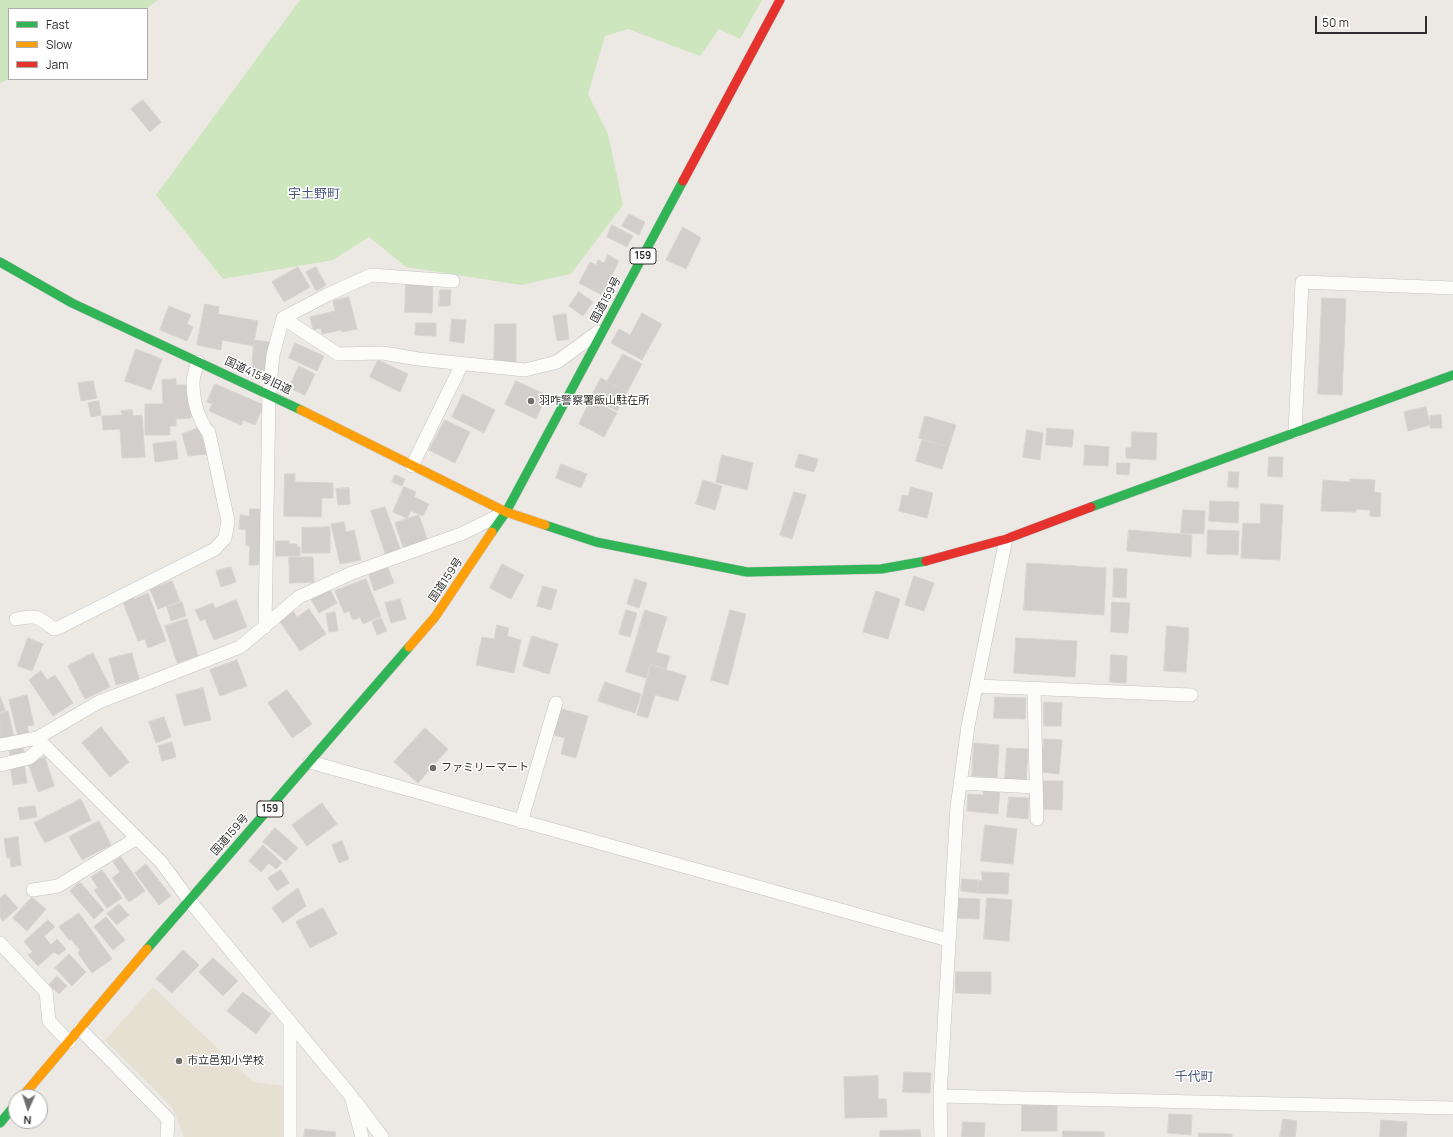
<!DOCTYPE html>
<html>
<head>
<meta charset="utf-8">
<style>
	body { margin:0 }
	#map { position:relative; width:1453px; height:1137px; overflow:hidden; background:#ece8e4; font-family:Manrope,sans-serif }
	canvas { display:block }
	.legend { position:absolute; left:8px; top:8px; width:140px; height:72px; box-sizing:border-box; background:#fff; border:1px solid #ababab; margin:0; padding:5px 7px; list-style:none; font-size:12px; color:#2e2e2e }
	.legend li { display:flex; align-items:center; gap:8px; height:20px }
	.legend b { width:20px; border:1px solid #ababab }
	.north { position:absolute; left:8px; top:1089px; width:40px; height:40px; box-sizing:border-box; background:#fff; border:1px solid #ababab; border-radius:50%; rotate:183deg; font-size:11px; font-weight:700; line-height:16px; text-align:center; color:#2e2e2e }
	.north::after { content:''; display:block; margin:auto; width:14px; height:18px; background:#706f6e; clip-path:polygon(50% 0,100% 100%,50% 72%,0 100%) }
	.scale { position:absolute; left:1315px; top:16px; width:112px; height:18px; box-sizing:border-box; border:2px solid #2e2e2e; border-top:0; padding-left:5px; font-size:12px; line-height:14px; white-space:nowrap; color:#2e2e2e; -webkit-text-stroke:3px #fff; paint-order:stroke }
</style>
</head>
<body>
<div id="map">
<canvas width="1453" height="1137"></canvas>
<ul class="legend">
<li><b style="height:5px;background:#30b455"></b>Fast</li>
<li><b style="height:5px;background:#ff9f0a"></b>Slow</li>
<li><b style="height:5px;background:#e5322d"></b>Jam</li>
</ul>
<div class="north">N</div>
<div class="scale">50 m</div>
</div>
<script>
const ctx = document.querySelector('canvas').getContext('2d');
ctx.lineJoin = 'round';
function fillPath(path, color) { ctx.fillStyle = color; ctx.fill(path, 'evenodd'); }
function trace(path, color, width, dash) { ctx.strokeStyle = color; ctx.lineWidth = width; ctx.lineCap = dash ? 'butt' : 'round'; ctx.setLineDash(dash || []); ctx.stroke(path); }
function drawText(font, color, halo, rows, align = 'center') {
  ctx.font = font + ' Manrope,"Noto Sans JP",sans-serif'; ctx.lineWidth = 3; ctx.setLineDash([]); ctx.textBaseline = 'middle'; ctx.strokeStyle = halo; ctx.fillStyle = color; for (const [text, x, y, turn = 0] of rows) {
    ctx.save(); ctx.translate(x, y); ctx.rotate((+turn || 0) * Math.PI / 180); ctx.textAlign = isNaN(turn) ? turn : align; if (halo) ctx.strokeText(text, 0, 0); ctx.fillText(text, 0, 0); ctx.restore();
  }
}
const education = new Path2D(`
	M153 987 253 1082 283 1086 284 1137H184L172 1107 105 1040Z`);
const green = new Path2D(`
	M0 0H158L146 9H9V79L0 83Z
	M300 0H762L740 39 719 29 700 56 628 29 605 36 588 94 608 134 623 205 571 274 521 285 406 267 369 237 333 260 223 279 156 195Z`);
const building = new Path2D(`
	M143 100 161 122 150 132 131 109Z
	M629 214 645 222 639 235 622 226Z
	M612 225 633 236 627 247 607 237Z
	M683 227 701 238 686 269 666 260Z
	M608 255 619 261 602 295 579 283 590 262 596 265 598 260 604 263Z
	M298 267 310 287 284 302 272 282Z
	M316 267 326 285 316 291 306 272Z
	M406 284H433L432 313 405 312Z
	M440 290H451L450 306H439Z
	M579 292 593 302 583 316 569 306Z
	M349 297 357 329 342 332 341 330 322 334 321 328 313 330 310 317 335 311 333 301Z
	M1322 298 1346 299 1342 395 1318 394Z
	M205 304 219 307 218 314 258 321 253 346 222 340 221 350 197 345Z
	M169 306 191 315 187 324 193 327 187 341 160 330Z
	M642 313 662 324 642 360 611 343 619 329 630 335Z
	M566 314 569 339 557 341 553 316Z
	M452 319 466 320 464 343 450 341Z
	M416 323H436V336L415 335Z
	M495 324H516V363H494Z
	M254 340 270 342 268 371 252 370Z
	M295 343 324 356 317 371 289 358Z
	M136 349 162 359 151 390 125 381Z
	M623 354 642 364 627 392 607 382Z
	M378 360 408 374 400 392 370 377Z
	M299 366 315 374 305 395 289 388Z
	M601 378 627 392 617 411 591 397Z
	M176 379V385H191V418L176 419V426H170V435H145V404H163L162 380Z
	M93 381 97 398 81 401 78 383Z
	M516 381 547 395 536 419 505 404Z
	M215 384 264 405 255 425 243 420 241 425 209 411 212 404 207 402Z
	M463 394 495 410 484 433 452 417Z
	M591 399 617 413 604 437 579 424Z
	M99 401 101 415 91 417 88 403Z
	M1426 407 1430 425 1408 431 1404 412Z
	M132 410 133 416 142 415 145 457 122 458 120 429 103 430 102 416 122 415 121 411Z
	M1441 415 1442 428H1430V416Z
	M925 416 956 425 949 447 919 438Z
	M445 420 470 432 455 463 429 450Z
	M199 428 207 454 188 456 182 434Z
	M1047 428 1074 430 1072 447 1046 445Z
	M1027 430 1043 433 1040 460 1023 457Z
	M1132 432 1157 433 1156 460 1126 458V448H1131Z
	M922 440 949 447 942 469 916 461Z
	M176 441 178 459 155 462 153 444Z
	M1085 445 1109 447 1108 466 1084 465Z
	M799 454 818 459 814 472 795 467Z
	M722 455 753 463 747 490 716 482Z
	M1269 457H1283L1282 477 1268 476Z
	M1117 463H1130L1129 475 1117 474Z
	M561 464 587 474 581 488 556 478Z
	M1229 472H1239L1238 488 1228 487Z
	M285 474H295V482L333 483V498H322L321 517 284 516Z
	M395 475 405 479 402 486 392 482Z
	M1350 479 1375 480 1374 492 1381 493 1380 517 1370 516V510L1356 509V512L1321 511 1323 480 1350 482Z
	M703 480 722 486 715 510 696 504Z
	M404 487 416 492 414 497 429 504 423 516 411 511 407 518 393 512Z
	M911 487 933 493 927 518 899 511 902 495 908 496Z
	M349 488 350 504 338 505 336 489Z
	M794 492 806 495 792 539 780 535Z
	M1210 501 1239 502 1238 523 1209 521Z
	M1261 504 1283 505 1280 560 1241 558 1243 523 1260 524Z
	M385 507 401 551 386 556 371 511Z
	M250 509H264L261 565H249L250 546H246V530L239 529 240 515 249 516Z
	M1183 510 1205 511 1204 534 1181 533Z
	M419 515 428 542 404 550 395 523Z
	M344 522 346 532 354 530 361 560 340 564 331 524Z
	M330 527V553H302V528Z
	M1129 530 1192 535 1191 557 1127 551Z
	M1208 530 1239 531 1238 555 1207 554Z
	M276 541H289V544H297V547H300V556H276Z
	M289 557H313L314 582 290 583Z
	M1027 563 1106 568 1104 615 1024 610Z
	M502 564 524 575 511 599 490 588Z
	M387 565 394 583 374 591 368 572Z
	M231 567 236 582 221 587 216 571Z
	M1114 568 1127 569 1126 598 1113 597Z
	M914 576 934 583 924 611 905 605Z
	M366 579 381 616 363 624 360 617 353 620 349 611 344 613 335 591Z
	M635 579 647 583 639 608 627 604Z
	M172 581 180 601 158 609 150 589Z
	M543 586 557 590 551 610 537 606Z
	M329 588 337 603 319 613 310 598Z
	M876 591 900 599 888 639 863 632Z
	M132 593 134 599 148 593 166 641 148 648 145 639 138 641 121 597Z
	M400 599 406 619 391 623 385 603Z
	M236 600 247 627 214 640 205 619 200 621 195 610 213 603 215 608Z
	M182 602 186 616 171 621 167 607Z
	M1112 602 1130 603 1128 633 1111 632Z
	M309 609 326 634 300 651 279 620 293 611 297 617Z
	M626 610 637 613 630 637 619 634Z
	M645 610 667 617 656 652 670 656 666 669 650 664 646 678 626 672Z
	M730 610 746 614 728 685 711 680Z
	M335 612 338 631 329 632 326 614Z
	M381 618 387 631 377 635 372 622Z
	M187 619 198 656 177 663 165 626Z
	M497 625 509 628 507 636 521 640 514 673 476 665 482 637 494 639Z
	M1167 626 1189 628 1186 672 1164 671Z
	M532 636 558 644 549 674 523 666Z
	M28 638 43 644 32 671 18 666Z
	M1016 638 1077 641 1075 677 1014 673Z
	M93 653 110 687 85 699 68 666Z
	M132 653 139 679 116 685 109 659Z
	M1111 655 1127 656 1126 683 1110 682Z
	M237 660 247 686 220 696 210 670Z
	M651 665 686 676 678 701 655 695 648 718 637 715Z
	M41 671 47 680 55 675 73 703 53 716 29 680Z
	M605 682 641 694 635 713 598 701Z
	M203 688 211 720 184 726 176 695Z
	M287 690 312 724 292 738 268 703Z
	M27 695 34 725 27 726 29 734 18 737 9 700Z
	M0 696 5 710 0 712Z
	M995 697 1026 698 1025 719 994 718Z
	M1044 702 1062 703 1061 726H1044Z
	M558 708 588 716 576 758 561 754 565 738 551 734Z
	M8 711 14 737 0 740V713Z
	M164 717 171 737 156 743 149 722Z
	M101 727 129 762 110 777 82 743Z
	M425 728 448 749 418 783 394 762Z
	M1044 739 1062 740 1059 774 1041 772Z
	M172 742 176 757 162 761 158 746Z
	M974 743 999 745 997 778 972 776Z
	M23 747 25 757 12 761 9 751Z
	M1007 748 1028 749 1026 782 1005 780Z
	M45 757 54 786 38 792 28 763Z
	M24 763 27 783 13 785 10 765Z
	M1043 781H1063L1062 810 1042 809Z
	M984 788 1000 789 998 814 967 811 968 794 983 795Z
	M1009 797 1029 798 1028 819 1007 817Z
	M81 799 91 820 45 843 34 823Z
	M322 803 337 824 307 846 292 825Z
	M35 806 37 817 20 820 18 808Z
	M99 821 111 845 82 860 69 837Z
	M985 825 1017 829 1013 864 981 861Z
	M275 828 298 848 286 861 263 842Z
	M18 837 21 865 11 867 10 858H7L4 839Z
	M342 841 349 859 339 863 332 845Z
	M263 845 282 863 276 869 269 863 261 872 249 861Z
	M121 857 145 891 129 902 112 878 120 872 113 862Z
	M146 864 171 896 159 905 135 873Z
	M102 870 122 898 107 908 94 890 98 888 91 877Z
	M281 870 289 883 277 891 268 878Z
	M982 872 1009 873 1008 894 978 893V880L982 881Z
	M962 879 978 880V893L961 891Z
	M80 882 104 910 94 919 70 891Z
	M298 888 306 906 283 923 272 908Z
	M5 894 18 908 3 921 0 917V898Z
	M32 897 46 909 27 931 13 918Z
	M959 898 980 899 979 919 957 918Z
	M987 898 1012 900 1009 941 984 939Z
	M119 904 129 915 117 925 107 914Z
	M323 908 337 934 310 948 296 922Z
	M79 913 112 959 92 973 78 953 80 950 71 939 69 940 59 927Z
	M106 917 125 940 113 950 94 927Z
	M48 920 55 927 44 936 51 945 57 939 66 949 59 955 54 952 38 966 28 955 33 952 24 942Z
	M183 950 199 965 172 993 156 979Z
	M69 954 86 972 72 986 55 968Z
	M213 958 238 981 223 996 199 972Z
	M956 972H991V994L956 993Z
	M57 976 67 986 59 994 49 985Z
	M243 992 271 1014 256 1034 227 1011Z
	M904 1072 931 1073 930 1093 903 1092Z
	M878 1076V1099H886L887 1117 845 1118 844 1077Z
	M1022 1105H1057V1131H1022Z
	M1169 1114 1192 1115 1191 1135 1168 1133Z
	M1283 1119 1297 1121 1295 1137H1280Z
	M1381 1120 1407 1122 1406 1137H1380Z
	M963 1122 985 1123 984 1137H962Z
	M305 1129 336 1132 335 1137H304Z
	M920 1130 921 1137H880V1131Z
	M1063 1131 1104 1132V1137H1063Z
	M1199 1133 1232 1134V1137H1199Z`);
const street = new Path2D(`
	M283 318 338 354 383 353 418 359 525 370 557 362 598 332
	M1295 432 1302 282 1453 288
	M412 466 462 364
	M16 619C36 615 38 616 54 629L60 627 215 549 225 538 228 521 209 433C198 420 193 400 193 383 193 376 196 368 198 362
	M265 627 269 394 273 355 283 318 327 295 371 275 453 281
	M976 686 1191 695
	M1034 689 1037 819
	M37 738 161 862 189 900 351 1096 362 1137
	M0 745 37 738 99 702 240 647 299 597 352 573 461 534 502 514
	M310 762 948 940
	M0 765 29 758 44 745
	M960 783 1036 787
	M521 822 556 703
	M33 890 58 886 137 838
	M0 943 46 992 49 1021 69 1042
	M80 1029 168 1119 167 1137
	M940 1096 1453 1108
	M355 1101 382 1137
	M290 1137V1023
	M941 1137 940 1096 957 807 968 726 1006 539`);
const fast = new Path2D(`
	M0 262 72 303 301 410
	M1091 507 1453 375
	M545 525 596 542 747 572 881 569 926 561
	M492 532 506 512 683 181
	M147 949 409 647
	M0 1123 16 1104`);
const slow = new Path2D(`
	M301 410 506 512 545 525
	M409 647 435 617 492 532
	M22 1097 147 949`);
const jam = new Path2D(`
	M683 181 780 0
	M926 561 1006 539 1091 507`);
const markers = [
	[531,401,4,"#706f6e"],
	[433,768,4,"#706f6e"],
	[179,1061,4,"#706f6e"]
];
const shields = [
	[643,256,26],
	[270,809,26]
];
const shieldNames = [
	["159",643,256],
	["159",270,809]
];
const streetNames = [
	["国道159号",606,300,-62],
	["国道415号旧道",258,376,25],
	["国道159号",446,580,-56],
	["国道159号",230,835,-49]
];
const poiNames = [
	["羽咋警察署飯山駐在所",539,401],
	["ファミリーマート",441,768],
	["市立邑知小学校",187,1061]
];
const quarterNames = [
	["宇土野町",314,194],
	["千代町",1194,1077]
];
fillPath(education, '#e6e0d3');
fillPath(green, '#cee6be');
fillPath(building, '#d1cecb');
trace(building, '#d7d4d0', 1);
trace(street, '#c5c4c5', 14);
trace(fast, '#c5c4c5', 10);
trace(slow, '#c5c4c5', 10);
trace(jam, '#c5c4c5', 10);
trace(street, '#fcfcfb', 13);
trace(fast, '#30b455', 9);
trace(slow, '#ff9f0a', 9);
trace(jam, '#e5322d', 9);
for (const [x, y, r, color] of markers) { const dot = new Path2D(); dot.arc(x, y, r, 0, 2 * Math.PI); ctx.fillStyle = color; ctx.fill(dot); trace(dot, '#fff', 1.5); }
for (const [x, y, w] of shields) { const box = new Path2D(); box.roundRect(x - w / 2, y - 8, w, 16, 3); ctx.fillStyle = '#fff'; ctx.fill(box); trace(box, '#2e2e2e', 1); }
drawText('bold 10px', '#2e2e2e', null, shieldNames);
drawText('11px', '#2e2e2e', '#fff', streetNames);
drawText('11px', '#2e2e2e', '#fff', poiNames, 'left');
drawText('13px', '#4d5680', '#fff', quarterNames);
</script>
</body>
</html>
